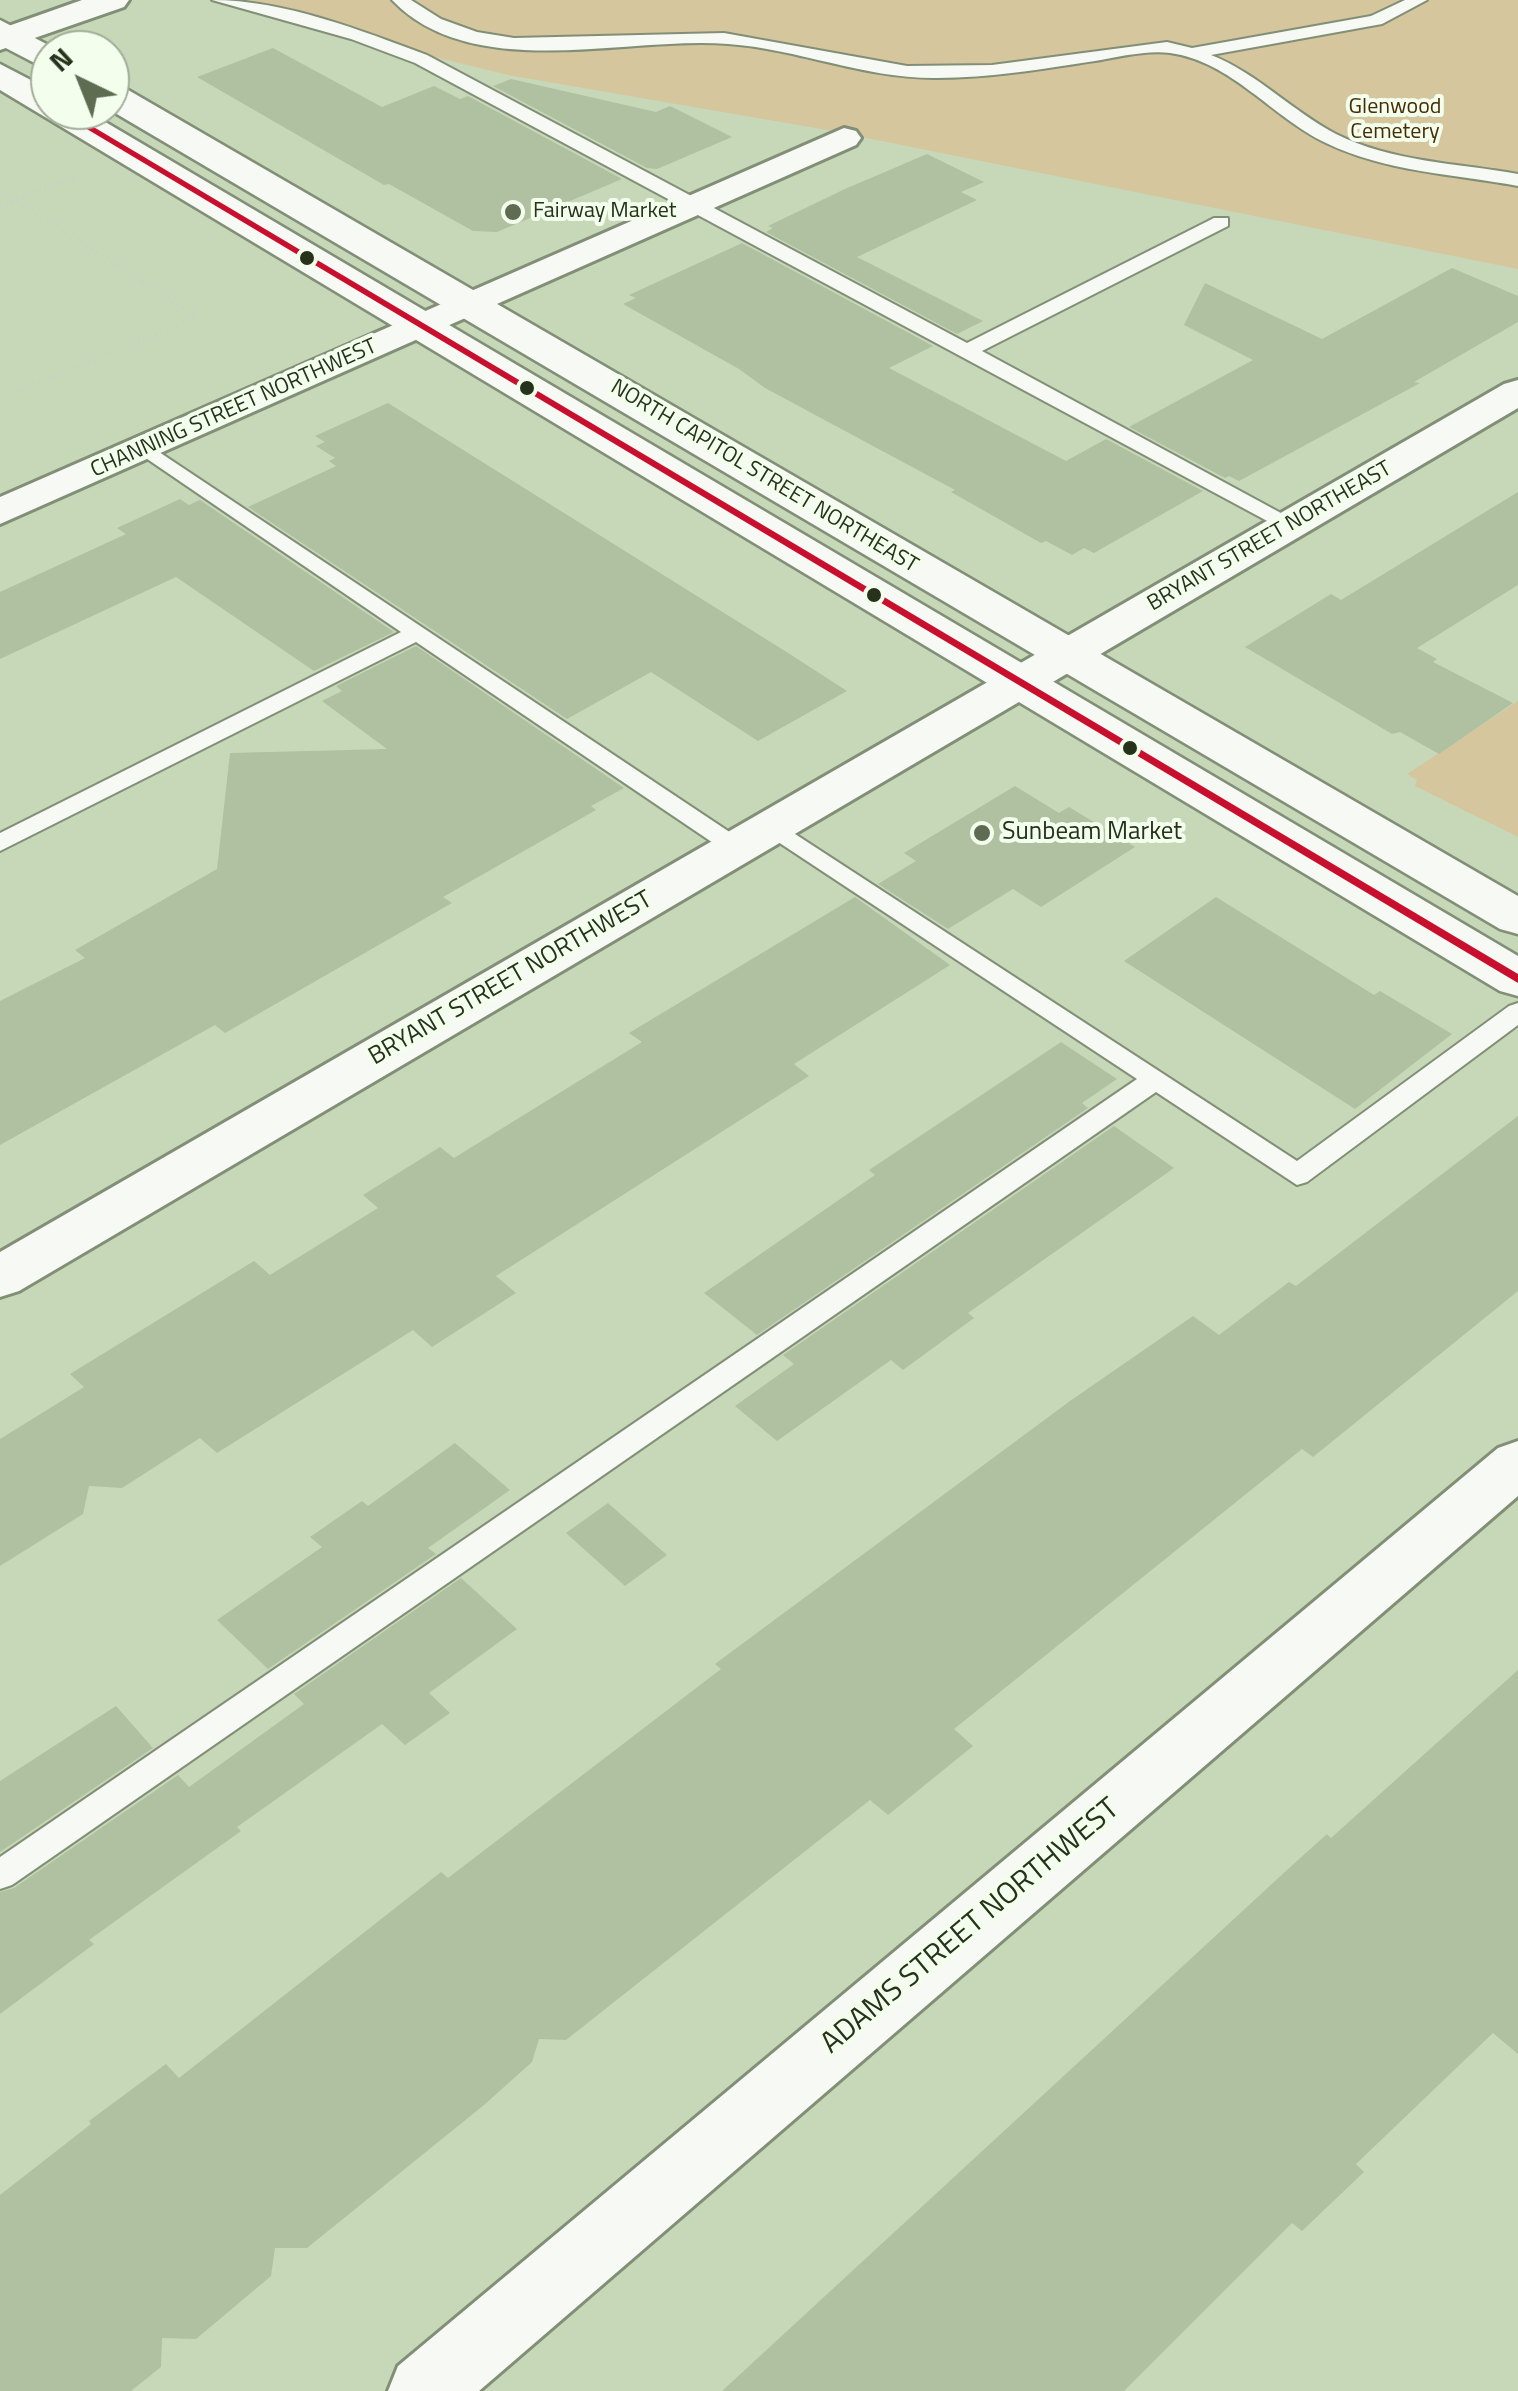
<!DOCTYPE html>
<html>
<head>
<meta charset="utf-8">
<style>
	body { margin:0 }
	#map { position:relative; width:1518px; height:2391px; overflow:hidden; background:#c6d8b7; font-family:"Titillium Web",sans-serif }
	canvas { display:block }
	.north { position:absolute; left:30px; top:30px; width:100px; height:100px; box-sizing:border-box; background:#f4feec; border:2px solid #a2ac98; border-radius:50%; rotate:317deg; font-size:28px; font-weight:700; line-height:40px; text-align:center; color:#26321b }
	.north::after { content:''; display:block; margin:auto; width:35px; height:45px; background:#5e6c52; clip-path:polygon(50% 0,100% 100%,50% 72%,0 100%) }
</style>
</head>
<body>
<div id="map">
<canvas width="1518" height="2391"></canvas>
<div class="north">N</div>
</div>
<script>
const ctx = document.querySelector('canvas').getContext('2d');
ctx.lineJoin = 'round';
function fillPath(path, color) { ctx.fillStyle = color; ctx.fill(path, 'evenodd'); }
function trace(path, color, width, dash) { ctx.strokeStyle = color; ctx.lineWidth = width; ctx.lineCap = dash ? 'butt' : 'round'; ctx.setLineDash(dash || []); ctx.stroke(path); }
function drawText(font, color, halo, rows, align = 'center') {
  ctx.font = font + ' "Titillium Web",sans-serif'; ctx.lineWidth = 8; ctx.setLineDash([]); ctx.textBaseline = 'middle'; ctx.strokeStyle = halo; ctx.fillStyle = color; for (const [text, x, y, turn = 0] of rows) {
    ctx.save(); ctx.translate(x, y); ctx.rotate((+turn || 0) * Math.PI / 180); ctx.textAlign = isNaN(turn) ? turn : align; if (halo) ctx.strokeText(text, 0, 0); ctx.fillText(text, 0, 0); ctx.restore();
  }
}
const green = new Path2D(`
	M242 0H1518V269L827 130 508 75 426 55 347 24Z
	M1518 701V837L1415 786 1417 780 1407 774Z`);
const building = new Path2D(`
	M273 48 382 107 434 86 460 99 468 96 622 179 497 232 473 231 389 184 384 185 197 77Z
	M511 79 656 112 670 106 732 137 657 169 647 168 493 86Z
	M927 154 984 182 961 192 977 200 857 257 983 321 957 334 766 232 773 228 768 226 845 189Z
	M742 243 933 346 889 368 1066 461 1106 439 1203 491 1094 553 1084 548 1072 555 1046 541 1041 543 951 492 955 490 765 388 739 369 623 304 636 298 629 295Z
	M1452 268 1518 296V322L1414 382 1420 383 1239 481 1229 476 1225 478 1129 427 1253 360 1184 325 1205 283 1322 339Z
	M388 403 785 651 847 691 758 741 651 672 567 719 248 507 336 466 329 461 335 458 316 446 325 442 315 436Z
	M1518 492V585L1417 648 1437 659 1433 662 1513 703 1439 754 1400 732 1392 734 1245 647 1331 594 1341 600Z
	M180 499 189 505 200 500 394 632 314 671 176 577 0 659V592L126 534 117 528Z
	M416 646 624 788 591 806 596 810 443 897 452 903 225 1033 215 1025 0 1145V1001L85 958 75 950 217 869 230 753 387 749 322 701 342 691 336 686Z
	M1015 786 1059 813 1069 807 1135 847 1041 907 1013 889 948 929 878 884 916 861 904 853Z
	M855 897 950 965 794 1064 809 1076 496 1276 516 1293 432 1347 413 1330 217 1453 200 1438 122 1488 89 1486 83 1514 0 1566V1439L84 1387 70 1374 254 1261 270 1275 378 1208 363 1195 440 1147 454 1158 642 1042 629 1033Z
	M1216 897 1374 995 1380 991 1452 1034 1355 1109 1124 961Z
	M1061 1042 1117 1079 1082 1103 1088 1108 757 1335 704 1293 875 1175 869 1170Z
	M1518 1116V1291L1313 1457 1302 1449 954 1729 973 1746 888 1815 870 1800 566 2040 539 2039 532 2062 484 2105 307 2248H275L271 2276 196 2339 162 2338 161 2367 131 2391H0V2195L91 2124 89 2121 166 2064 179 2078 441 1872 448 1878 721 1669 715 1664 1070 1401 1193 1316 1219 1335 1289 1282 1296 1286Z
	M1114 1126 1174 1168 968 1313 974 1318 903 1370 891 1360 777 1441 735 1406 794 1364 783 1355Z
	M455 1443 510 1490 428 1548 436 1554 268 1669 217 1620 322 1547 310 1537 362 1501 368 1506Z
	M608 1503 667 1555 625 1586 566 1533Z
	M461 1578 517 1629 429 1693 450 1713 405 1745 382 1724 237 1827 241 1831 89 1940 94 1944 0 2014V1892L14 1888 178 1775 189 1787 304 1704 294 1694Z
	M1518 1670V2054L1493 2033 1356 2164 1364 2172 1302 2231 1292 2223 1124 2391H722L1287 1870 1327 1834 1331 1838Z
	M116 1706 153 1748 0 1852V1781Z`);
const path = new Path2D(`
	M0 206 76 177
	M0 399 196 317 29 208`);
const service = new Path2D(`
	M212 0C284 0 360 30 427 55L967 343 1214 218H1228V226L982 351 1303 525 1300 530H1284L415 63 351 39Z
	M392 0H411L441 19 477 32 514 38 724 33 907 66 992 65 1167 42 1192 48 1371 16 1405 0H1427L1382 24 1211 55C1257 73 1292 111 1336 134 1392 162 1457 163 1518 174V186C1454 174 1386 172 1326 143 1273 118 1231 61 1170 53 1147 50 1118 57 1095 61 1042 69 990 78 937 78 865 79 799 49 728 44 626 36 472 84 392 0Z
	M144 442 746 843 749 848 746 853H728L416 642 0 851V833L401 632 137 452 134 448 137 444Z
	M772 819 1297 1161 1509 1006 1518 1003V1025L1307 1182 1297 1185 1156 1092 12 1885 0 1889V1857L1137 1079 763 832 760 827Z`);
const minor = new Path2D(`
	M82 0H129L124 7 0 50V29Z
	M844 128 856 131 861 138 856 145 0 524V497Z
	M1518 380V408L19 1291 0 1297V1252L1504 384Z
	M1518 1441V1496L479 2391H388L398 2366 1498 1448Z`);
const primary = new Path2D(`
	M0 20 58 50H50V71L0 45Z
	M0 64 50 90V110H85L1518 956V996L1500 991 0 90Z
	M110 84 123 87 1518 896V934L1500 929 110 110Z`);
const pathBridge = new Path2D(`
	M3 192 29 208`);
const bus1 = new Path2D(`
	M55 110H65L1518 974V983Z`);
const markers = [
	[513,212,10,"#5e6c52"],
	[307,258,9,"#26321b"],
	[527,388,9,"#26321b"],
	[874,595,9,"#26321b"],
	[1130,748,9,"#26321b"],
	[982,833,10,"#5e6c52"]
];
const farParknames = [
	["Glenwood",1395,108],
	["Cemetery",1395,133]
];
const farPoinames = [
	["Fairway Market",533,212]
];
const farStreetnames = [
	["CHANNING STREET NORTHWEST",234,409,-24],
	["NORTH CAPITOL STREET NORTHEAST",764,477,31],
	["BRYANT STREET NORTHEAST",1270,537,-30]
];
const poiNames = [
	["Sunbeam Market",1002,833]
];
const streetNames = [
	["BRYANT STREET NORTHWEST",511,979,-30]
];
const nearStreetnames = [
	["ADAMS STREET NORTHWEST",971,1927,-40]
];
fillPath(green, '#d5c69e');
fillPath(building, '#afc1a0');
trace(service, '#828f76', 4);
trace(minor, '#828f76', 6);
trace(primary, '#828f76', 5);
trace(path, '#cad0c6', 5, [1, 5]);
fillPath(service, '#f6f9f4');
fillPath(minor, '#f6f9f4');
fillPath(primary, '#f6f9f4');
trace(pathBridge, '#cad0c6', 5, [1, 5]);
fillPath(bus1, '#c8102e');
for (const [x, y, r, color] of markers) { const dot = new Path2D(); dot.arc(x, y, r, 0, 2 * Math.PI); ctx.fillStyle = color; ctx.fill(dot); trace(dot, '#f4feec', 4); }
drawText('22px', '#462c06', '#f4feec', farParknames);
drawText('22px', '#26321b', '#f4feec', farPoinames, 'left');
drawText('22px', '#26321b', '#f4feec', farStreetnames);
drawText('25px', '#26321b', '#f4feec', poiNames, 'left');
drawText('25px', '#26321b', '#f4feec', streetNames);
drawText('30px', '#26321b', '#f4feec', nearStreetnames);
</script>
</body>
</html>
